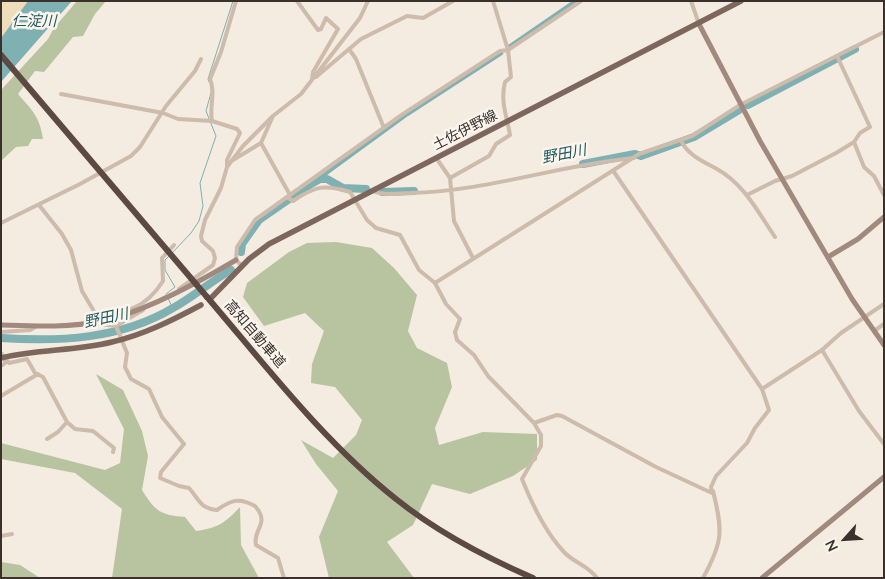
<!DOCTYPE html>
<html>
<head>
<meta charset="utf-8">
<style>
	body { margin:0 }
	#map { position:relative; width:885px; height:579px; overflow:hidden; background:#f4ebe1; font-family:Lato,sans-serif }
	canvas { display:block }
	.frame { position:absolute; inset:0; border:2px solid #3b302b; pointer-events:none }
	.north { position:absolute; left:820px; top:514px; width:50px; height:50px; -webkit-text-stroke:4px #fbf5ee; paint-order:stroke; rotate:244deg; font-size:14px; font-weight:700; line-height:20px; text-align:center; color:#3b302b }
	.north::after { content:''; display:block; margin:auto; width:18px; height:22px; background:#3b302b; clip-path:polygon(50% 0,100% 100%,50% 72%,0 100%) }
</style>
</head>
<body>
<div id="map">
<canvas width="885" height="579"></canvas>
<div class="frame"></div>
<div class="north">N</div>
</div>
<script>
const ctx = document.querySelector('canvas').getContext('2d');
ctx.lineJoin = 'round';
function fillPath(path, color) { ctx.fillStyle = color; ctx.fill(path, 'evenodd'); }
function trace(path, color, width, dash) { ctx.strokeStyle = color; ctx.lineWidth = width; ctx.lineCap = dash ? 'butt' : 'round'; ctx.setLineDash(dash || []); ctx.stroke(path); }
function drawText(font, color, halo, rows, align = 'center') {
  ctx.font = font + ' Lato,"Noto Sans JP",sans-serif'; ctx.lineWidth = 5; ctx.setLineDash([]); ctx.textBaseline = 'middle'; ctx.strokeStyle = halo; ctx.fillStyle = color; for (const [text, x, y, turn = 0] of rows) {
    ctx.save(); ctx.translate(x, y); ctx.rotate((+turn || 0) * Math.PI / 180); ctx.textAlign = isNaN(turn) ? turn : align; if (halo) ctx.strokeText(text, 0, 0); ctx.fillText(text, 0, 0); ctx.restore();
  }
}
const green = new Path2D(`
	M77 1H106L95 14 83 36 73 37 44 72 35 71 18 94C32 110 40 117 43 139H32L28 146 16 147 1 161V90L48 39 54 28Z
	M336 242 372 248 394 268 417 295 408 331 417 348 447 363 452 387 435 428 439 445 483 432 537 434V460L513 476 470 494 432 484 413 525 387 542 414 578H329L319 537 338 491 316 464 301 440 333 458 356 435 362 420 335 387 311 383 312 364 324 331 305 313 264 326 243 297 247 283 289 252 307 243Z
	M96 374 123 390 142 431 148 456 142 490C155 511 160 515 185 517L196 531C218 528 225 523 240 507L241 545 259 578H112L122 509 75 473 1 459V443L105 470 120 463 124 429Z
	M1 562 20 565 40 578H1Z`);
const sand = new Path2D(`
	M1 1H28L1 38Z`);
const water = new Path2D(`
	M28 1H72L1 82V38Z`);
const stream = new Path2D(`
	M209 82 208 79 233 1
	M172 253 191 233 199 221 203 206 200 183 216 136 206 111 211 93
	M166 294 175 287 165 270V260L169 256
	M168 298 173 309`);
const canal = new Path2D(`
	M509 47 576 1
	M311 184 407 114 501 53`);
const river = new Path2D(`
	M748 105 855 49
	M583 164 635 154 641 156 694 137 739 110
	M383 192 414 191
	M241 252 242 244 259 220 311 184 320 179H327L343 188 366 189
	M1 338C60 342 121 339 173 308 193 297 210 282 231 270`);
const street = new Path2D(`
	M297 1 318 30 321 29 326 18 338 29 313 72 312 80
	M691 1 699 24
	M349 49 356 59 384 128
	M316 77 361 39 407 16 423 18 453 1
	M61 94 163 113 178 119 212 121 237 129 240 133 227 160V167
	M212 121C209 106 216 94 210 79L221 52 236 1
	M681 140C686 154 704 162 717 169 744 184 758 212 775 237
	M854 142 864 167 874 176 884 195
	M261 143 290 195
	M437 159 450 178 454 221 473 258
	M233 160 261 143 273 116
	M450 178 489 156 496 144 510 135C507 116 500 102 505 82L511 77 508 50 493 1
	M372 191C384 196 398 193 410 193 489 191 558 165 634 158
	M747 195 775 181 792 176 836 153 854 142 860 133 870 127 837 56
	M287 197 293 201C315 186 324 184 350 192L367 220 376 228 400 235 419 270 435 283 446 304 460 319 455 332 457 340 474 355 488 376 534 423 541 435V446L522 479C532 504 545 532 564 552 574 563 588 565 597 578
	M39 205 62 234 71 250 82 291 95 313C126 314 146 308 163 281L162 258 174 245
	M1 223 80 184 131 156 140 147 166 106 195 71 201 59
	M242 266 236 260 237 247 255 220 403 114 500 51 508 50 581 1
	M435 283 639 154 692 136 740 105 884 32
	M179 289 213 265 215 258 213 251 202 241 201 236 205 220 221 188 227 167 243 146 273 116 301 94 360 18 368 1
	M92 323 116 326 143 310
	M116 326 127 353 125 367 131 379 149 389 162 417 184 444 161 472 160 478 179 486 189 488C199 499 199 508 217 510 231 500 239 497 255 506 271 524 252 529 256 545L278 558 284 578
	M874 331 884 324
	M1 332 30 330 37 326
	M822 350 859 411 884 444
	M1 353 9 363 27 359 35 373 43 377 67 422 75 429 93 431 114 448 113 452
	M1 366 5 363V360
	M762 389 822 350 841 333 884 304
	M1 396 38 374
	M534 423 557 415 562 416 656 467 712 493 711 487 716 476 747 443 755 428 769 410 762 389 614 172
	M47 439 58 432 67 422
	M1 536 12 534
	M703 578C723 542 723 531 713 491`);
const secondary = new Path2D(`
	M699 24 760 141 852 299 884 345
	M828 257 858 239 884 217
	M1 325C33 326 69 328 101 321 143 313 199 282 236 260
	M762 578 884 477`);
const primary = new Path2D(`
	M212 297 249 259 269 244 741 1
	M1 358C38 349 76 351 112 342 143 335 173 320 201 305`);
const highway = new Path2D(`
	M207 297C266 366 324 442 396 499 437 532 485 557 533 578`);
const highwayBridge = new Path2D(`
	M1 55 207 297`);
const streetNames = [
	["土佐伊野線",465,130,-27],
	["高知自動車道",255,334,49]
];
const waterNames = [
	["仁淀川",34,21],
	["野田川",564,154,-11],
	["野田川",106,318,-12]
];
fillPath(green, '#b8c4a0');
fillPath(sand, '#efdcb8');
fillPath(water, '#7fb0b2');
trace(stream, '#7fb0b2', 1);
trace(canal, '#7fb0b2', 4.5);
trace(river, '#7fb0b2', 8);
trace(street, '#cdbbac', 4);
trace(secondary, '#a18a7d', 5);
trace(primary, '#7d675c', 5.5);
trace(highway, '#5c4a42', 6);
trace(highwayBridge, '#5c4a42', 6);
drawText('14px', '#3b302b', '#fbf5ee', streetNames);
drawText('italic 15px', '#1f5a5e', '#fbf5ee', waterNames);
</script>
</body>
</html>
